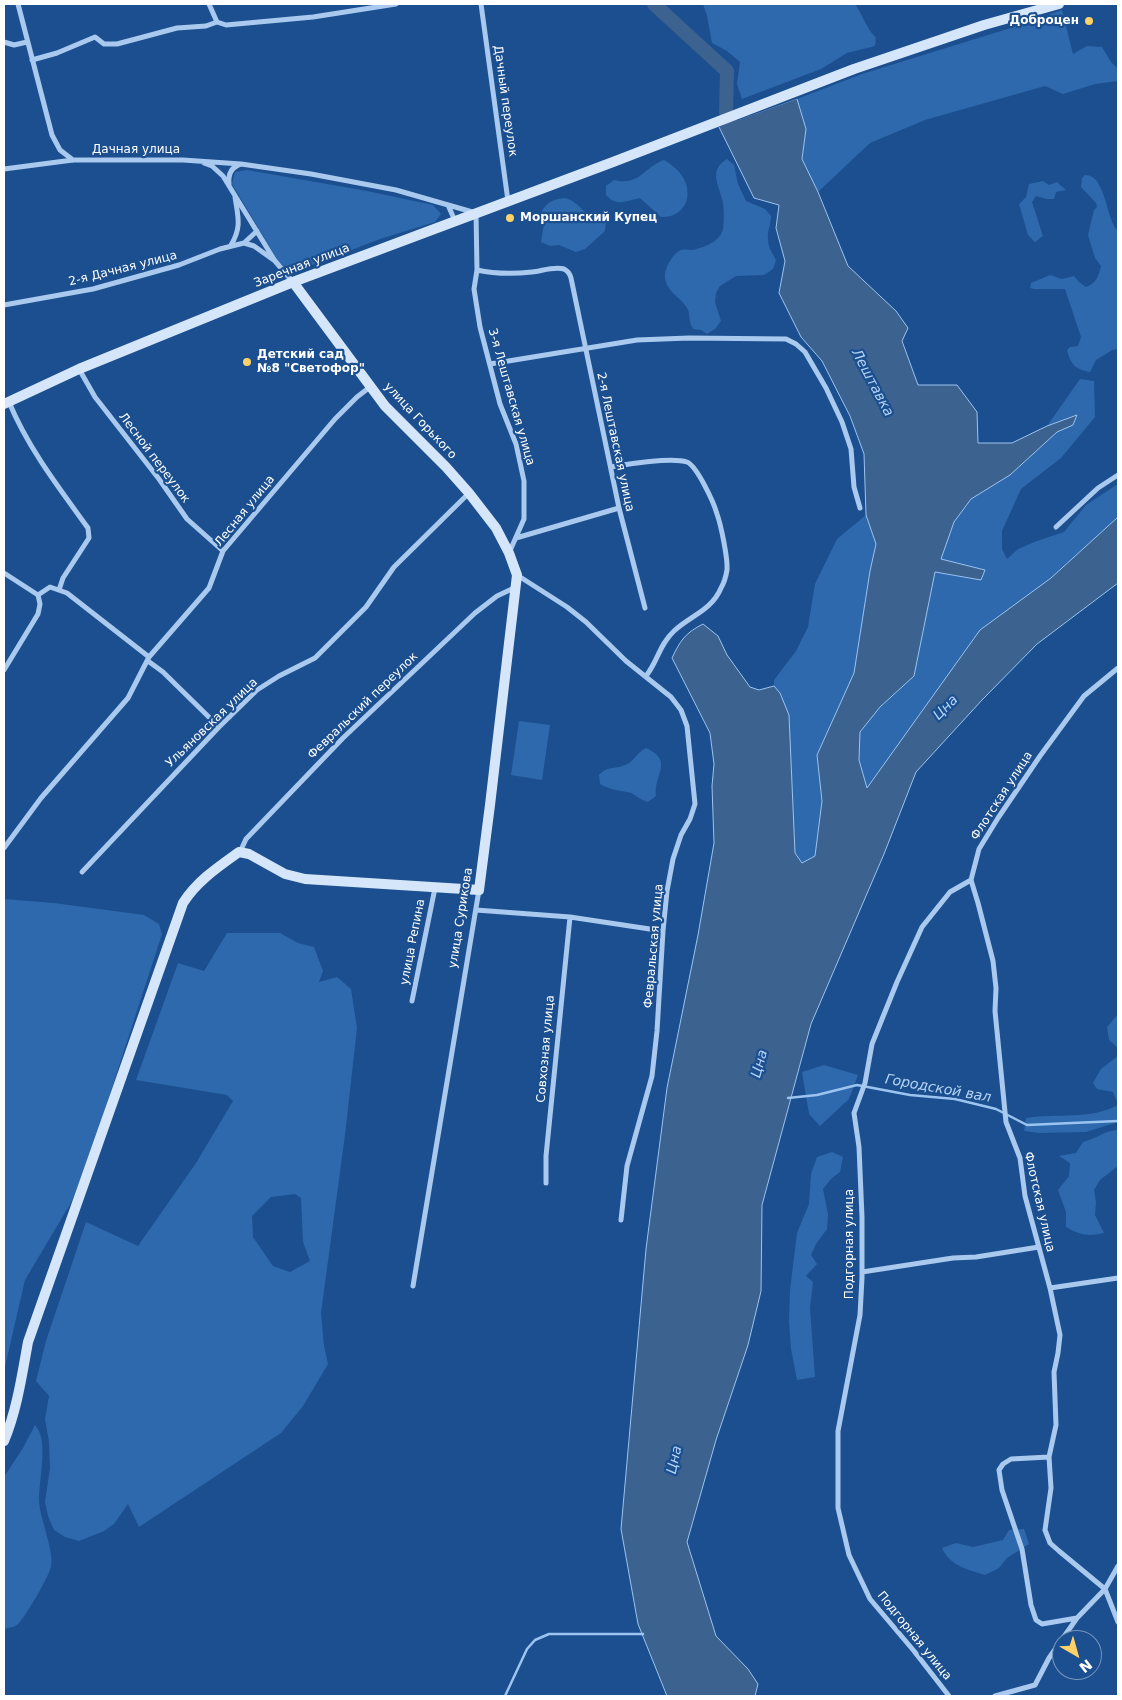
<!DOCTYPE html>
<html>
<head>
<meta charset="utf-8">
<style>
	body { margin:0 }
	#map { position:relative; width:1122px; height:1700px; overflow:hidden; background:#1b4f8f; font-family:"DejaVu Sans",sans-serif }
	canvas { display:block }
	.frame { position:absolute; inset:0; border:5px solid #fff; pointer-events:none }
	.north { position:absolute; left:1052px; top:1630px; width:50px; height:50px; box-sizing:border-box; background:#1b4f8f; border:1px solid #7695bc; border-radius:50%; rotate:142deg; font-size:14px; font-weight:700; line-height:20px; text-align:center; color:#fff }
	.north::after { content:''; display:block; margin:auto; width:18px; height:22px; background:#ffd166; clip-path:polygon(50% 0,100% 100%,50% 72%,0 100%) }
</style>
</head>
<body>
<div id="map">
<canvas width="1122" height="1700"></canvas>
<div class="frame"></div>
<div class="north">N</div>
</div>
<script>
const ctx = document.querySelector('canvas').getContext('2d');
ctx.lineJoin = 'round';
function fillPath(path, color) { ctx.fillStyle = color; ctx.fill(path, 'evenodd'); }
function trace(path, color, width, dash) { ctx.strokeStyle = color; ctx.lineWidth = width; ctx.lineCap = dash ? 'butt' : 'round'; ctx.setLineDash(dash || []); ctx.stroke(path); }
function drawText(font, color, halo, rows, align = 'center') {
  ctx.font = font + ' "DejaVu Sans",sans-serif'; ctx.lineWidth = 4.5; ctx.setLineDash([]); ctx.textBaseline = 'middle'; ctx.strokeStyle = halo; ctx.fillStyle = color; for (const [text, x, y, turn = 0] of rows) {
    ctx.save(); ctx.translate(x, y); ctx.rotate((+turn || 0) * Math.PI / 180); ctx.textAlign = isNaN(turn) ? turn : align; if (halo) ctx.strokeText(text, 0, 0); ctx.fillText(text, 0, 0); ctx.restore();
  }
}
const green = new Path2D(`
	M703 4H855C863 15 866 28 876 38L875 46 847 53 821 69 742 99 737 84 740 62 727 51 712 43 707 16Z
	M1062 10 1073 54 1087 46 1102 47 1111 62 1118 69V81L1095 84 1063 94 1045 86 925 120 870 143 818 192 802 159 806 129 797 99 862 74 1017 26Z
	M727 159 734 165 738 184 746 201 765 209 771 216C771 225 767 231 768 240 768 247 773 254 776 260L773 269 764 275 736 276 720 286 716 293 715 302 721 321 715 329 707 334 701 330 693 329C687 318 691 314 687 308 680 296 664 291 665 274 666 266 673 253 681 250 685 249 689 250 693 250 704 247 720 242 723 229 724 223 724 209 723 203 720 186 707 171 727 159Z
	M664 160C671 164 680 171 684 179 694 199 682 218 661 217L640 198C625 201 617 207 606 195V186L614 180C641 186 642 168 664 160Z
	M247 170 367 191 433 205 441 214 435 222 380 239 310 266 290 271 278 261 232 184 235 172Z
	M1085 175C1106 174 1106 221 1118 231V349L1112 350 1096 360 1090 372C1075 369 1071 365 1067 350L1070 347 1078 346 1081 337 1065 289H1034L1030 288 1031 283 1050 275 1062 279 1074 276 1079 282 1086 287C1096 284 1099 275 1101 266L1095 258 1088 235 1094 210 1097 207 1096 203 1081 187 1082 178Z
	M1043 181 1049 185 1057 182 1066 190 1056 192 1054 199H1047L1036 196 1032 202 1043 236 1035 242 1028 235 1019 204 1026 197 1029 184Z
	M565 198C579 202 580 210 590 215 596 217 601 218 606 222L605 231 585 249 576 252 559 245 550 246 541 242 544 223 542 211C548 201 554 199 565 198Z
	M1080 379 1094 381 1095 417 1061 458 1021 489 1002 531V549L1007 559 1018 549 1037 541 1064 532 1086 505 1118 484V517L1051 578 980 630 867 788 859 760 860 732 880 707 914 676 935 572 981 580 985 570 940 559 954 522 971 499 1010 475 1057 432 1073 425 1077 415 1047 426Z
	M866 515 876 544 870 571 854 673 817 755 822 801 815 856 802 863 795 853 789 715 780 693 774 686V680L796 651 808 627 815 584 837 539Z
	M519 721 550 725 542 780 511 775Z
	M646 748C675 761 653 775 656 796L648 802C640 800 636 795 631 793 619 790 610 790 600 784L599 775C609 765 613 770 625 765 634 762 636 753 646 748Z
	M4 899 54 903 144 915 159 924 162 934 93 1146 72 1201 25 1280 4 1371V1395Z
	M227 933H280L298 943 314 947 323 971 319 982 337 977 351 989 357 1028 345 1135 321 1313 324 1346 328 1364 303 1406 281 1433 139 1527 128 1504 114 1524 104 1531 79 1541 65 1537 54 1530 48 1516 45 1502 50 1468 49 1442 45 1419 49 1396 36 1381 46 1341 86 1222 138 1246 196 1163 233 1101 227 1095 136 1080 178 963 204 971ZM295 1194 301 1198 303 1242 310 1261 290 1272 273 1266 253 1237 252 1216 271 1197Z
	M1118 1014V1048L1109 1040 1107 1027Z
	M1118 1056V1104L1113 1092 1097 1089 1093 1083 1101 1069Z
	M824 1065 858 1075 849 1099 820 1126 809 1114 802 1072Z
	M1118 1105V1122L1086 1132 1039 1133 1024 1131 1026 1118C1057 1113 1090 1120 1118 1105Z
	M1118 1130V1166L1100 1180 1094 1190 1096 1202 1095 1215 1104 1233C1089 1237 1079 1235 1066 1227V1212L1058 1190 1069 1176 1070 1163 1059 1156 1076 1153 1083 1142C1096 1139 1105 1130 1118 1130Z
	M832 1152 843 1157 840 1172 831 1179 823 1189 828 1214 827 1229 816 1244 811 1255 817 1264 806 1276 813 1282 810 1308 815 1377 797 1380 791 1349 789 1321 790 1290 797 1233 809 1204 811 1174 817 1157Z
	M35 1425C49 1439 39 1480 39 1500 39 1516 55 1553 51 1567 48 1578 26 1616 18 1624 15 1627 8 1628 4 1629V1477L23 1448Z
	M1024 1529 1029 1544 1007 1558 999 1568 985 1575C968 1570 949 1565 942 1548L956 1543 973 1547 1003 1540 1009 1530Z`);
const water = new Path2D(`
	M797 99 806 129 802 159 818 192 848 266 896 311 908 328 902 341 918 385H957L977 412 978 443H1012L1047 426 1077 415 1073 425 1057 432 1010 475 971 499 954 522 941 559 985 570 981 580 935 572 914 676 880 707 860 732 859 760 867 788 980 630 1051 578 1118 517V583L1037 644 982 700 916 772 884 854 811 1024 762 1205 761 1291 748 1345 716 1440 687 1542 716 1636 748 1669 758 1684 755 1696H667L638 1624 621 1529 646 1249 667 1088 698 935 714 843 712 786 714 764 710 733 672 658C680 641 685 633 703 624L718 636 727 655 750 687 759 690 774 686 780 693 789 715 795 853 802 863 815 856 822 801 817 755 854 673 870 571 876 544 866 515 864 454 850 416 822 361 801 337 779 293 785 261 776 228 779 205 754 198 719 127Z`);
const pier = new Path2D(`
	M796 97 799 98 717 128V126Z`);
const stream = new Path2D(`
	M788 1098 817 1095 857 1085 910 1095 955 1099 996 1109 1027 1125 1118 1121
	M505 1696 527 1649 535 1640 549 1634H643`);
const river = new Path2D(`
	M654 4 727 71 726 112 733 130`);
const street = new Path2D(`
	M18 4 52 135 60 150 73 160
	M209 4 217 22 226 25 313 17 396 4
	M481 4 508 201
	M4 42 14 45 27 42
	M32 60 57 53 95 37 104 44H117L177 28 206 26 217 22
	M204 163 212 166 223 176 275 261 293 282
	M4 169 73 160H183L241 164 311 174 396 190 476 213 477 270 474 289 480 327 500 404 516 444 524 481V519L509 553
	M229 184C228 174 231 167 241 164
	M448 205 455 221
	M257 231 244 243 254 246 275 261
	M231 245C242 227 238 217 235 197
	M477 270C495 274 514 274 532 272 542 271 554 266 564 269 568 271 570 274 571 278L619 508 645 608
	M4 305 93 289 179 265 220 249 244 243
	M490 364 637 340 689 338 786 339 796 344 805 352 826 388 842 422 851 449 854 487 860 508
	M79 369 95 397 159 479 187 519 223 551
	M9 402C28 448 59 488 88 528L89 538 63 578 59 590
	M611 467C627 464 672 457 687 462 697 466 714 503 717 514 721 525 728 559 727 570 726 576 724 583 721 588 712 610 690 616 674 631 659 645 658 661 646 676
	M1056 527 1098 488 1118 475
	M516 538 619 508
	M4 573 38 595 50 587 67 593 149 657
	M517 575 567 607 586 622 626 661 671 697 681 710 687 726 695 804 690 819 681 835 673 859 667 891 663 931 657 1031 652 1076 627 1166 621 1220
	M148 661 163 672 219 727
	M1118 668 1084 696 1040 756 998 818 979 849 971 880 978 903 993 961 996 988 995 1011 1006 1122 1020 1158 1025 1196 1050 1288 1060 1335 1058 1353 1054 1372 1056 1425 1049 1457 1051 1488 1045 1530 1050 1543 1059 1551 1105 1589 1118 1566
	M4 670 38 614 40 604 38 595
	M4 848 41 798 128 698 149 657 209 588 223 551 335 419 357 397 370 387
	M240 852 246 839 343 738 475 613 497 596 514 588
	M82 872 219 727 257 690 279 676 315 658 366 607 394 567 469 493
	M476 910 570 917 663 931
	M412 1001 435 888
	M546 1183V1156L570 917
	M862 1272 953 1258 976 1257 1039 1247
	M413 1286 479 890
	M1050 1288 1118 1278
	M1049 1457 1011 1459 1003 1464 999 1470 1002 1490 1022 1549 1031 1605 1036 1620 1042 1624 1077 1618
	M949 1696 914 1651 870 1599 849 1555 838 1508V1431L860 1315 862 1278V1217L859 1147 854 1113 865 1083 872 1044 897 982 922 927 950 892 971 880
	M995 1696 1035 1685 1049 1658 1077 1618 1105 1589 1118 1622`);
const secondary = new Path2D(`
	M4 404 79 369 293 282 613 162 854 69 984 25 1059 4
	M4 1441C17 1410 22 1375 28 1342L183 903C197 881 218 867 239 852L249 854 285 874 305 879 479 890 490 805 517 575 509 553 496 528 469 493 446 467 385 406 293 282`);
const markers = [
	[1089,21,5,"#ffd166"],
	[510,218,5,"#ffd166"],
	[247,362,5,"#ffd166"]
];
const poiNames = [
	["Доброцен",1079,21,"right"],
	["Моршанский Купец",520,218],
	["Детский сад",257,355],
	["№8 \"Светофор\"",257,369]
];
const streetNames = [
	["Дачный переулок",505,101,82],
	["Дачная улица",136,150],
	["Заречная улица",302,266,-21],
	["2-я Дачная улица",123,269,-14],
	["3-я Лештавская улица",511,397,74],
	["улица Горького",420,421,47],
	["2-я Лештавская улица",615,442,78],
	["Лесной переулок",154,458,53],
	["Лесная улица",245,511,-51],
	["Февральский переулок",363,706,-44],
	["Ульяновская улица",212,723,-44],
	["Флотская улица",1002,796,-57],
	["улица Сурикова",461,918,-81],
	["улица Репина",413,942,-79],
	["Февральская улица",654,946,-85],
	["Совхозная улица",546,1049,-85],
	["Флотская улица",1039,1202,77],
	["Подгорная улица",850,1244,-90],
	["Подгорная улица",914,1636,51]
];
const waterNames = [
	["Лештавка",872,383,62],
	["Цна",946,708,-45],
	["Цна",760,1064,-75],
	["Городской вал",938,1089,10],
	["Цна",675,1460,-78]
];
fillPath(green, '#2e69ad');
fillPath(water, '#3c6290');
trace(water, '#9cc4f0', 1);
fillPath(pier, '#1b4f8f');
trace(stream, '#9cc4f0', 2.5);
trace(river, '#3c6290', 14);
trace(street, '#a9c9ee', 5);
trace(secondary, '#d6e6fa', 10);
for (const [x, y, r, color] of markers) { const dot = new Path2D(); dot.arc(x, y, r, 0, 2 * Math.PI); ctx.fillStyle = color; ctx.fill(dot); trace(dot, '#1b4f8f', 2); }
drawText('bold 12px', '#fff', '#1b4f8f', poiNames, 'left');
drawText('12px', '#fff', '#1b4f8f', streetNames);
drawText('italic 14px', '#b5d3f5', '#1b4f8f', waterNames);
</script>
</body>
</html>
